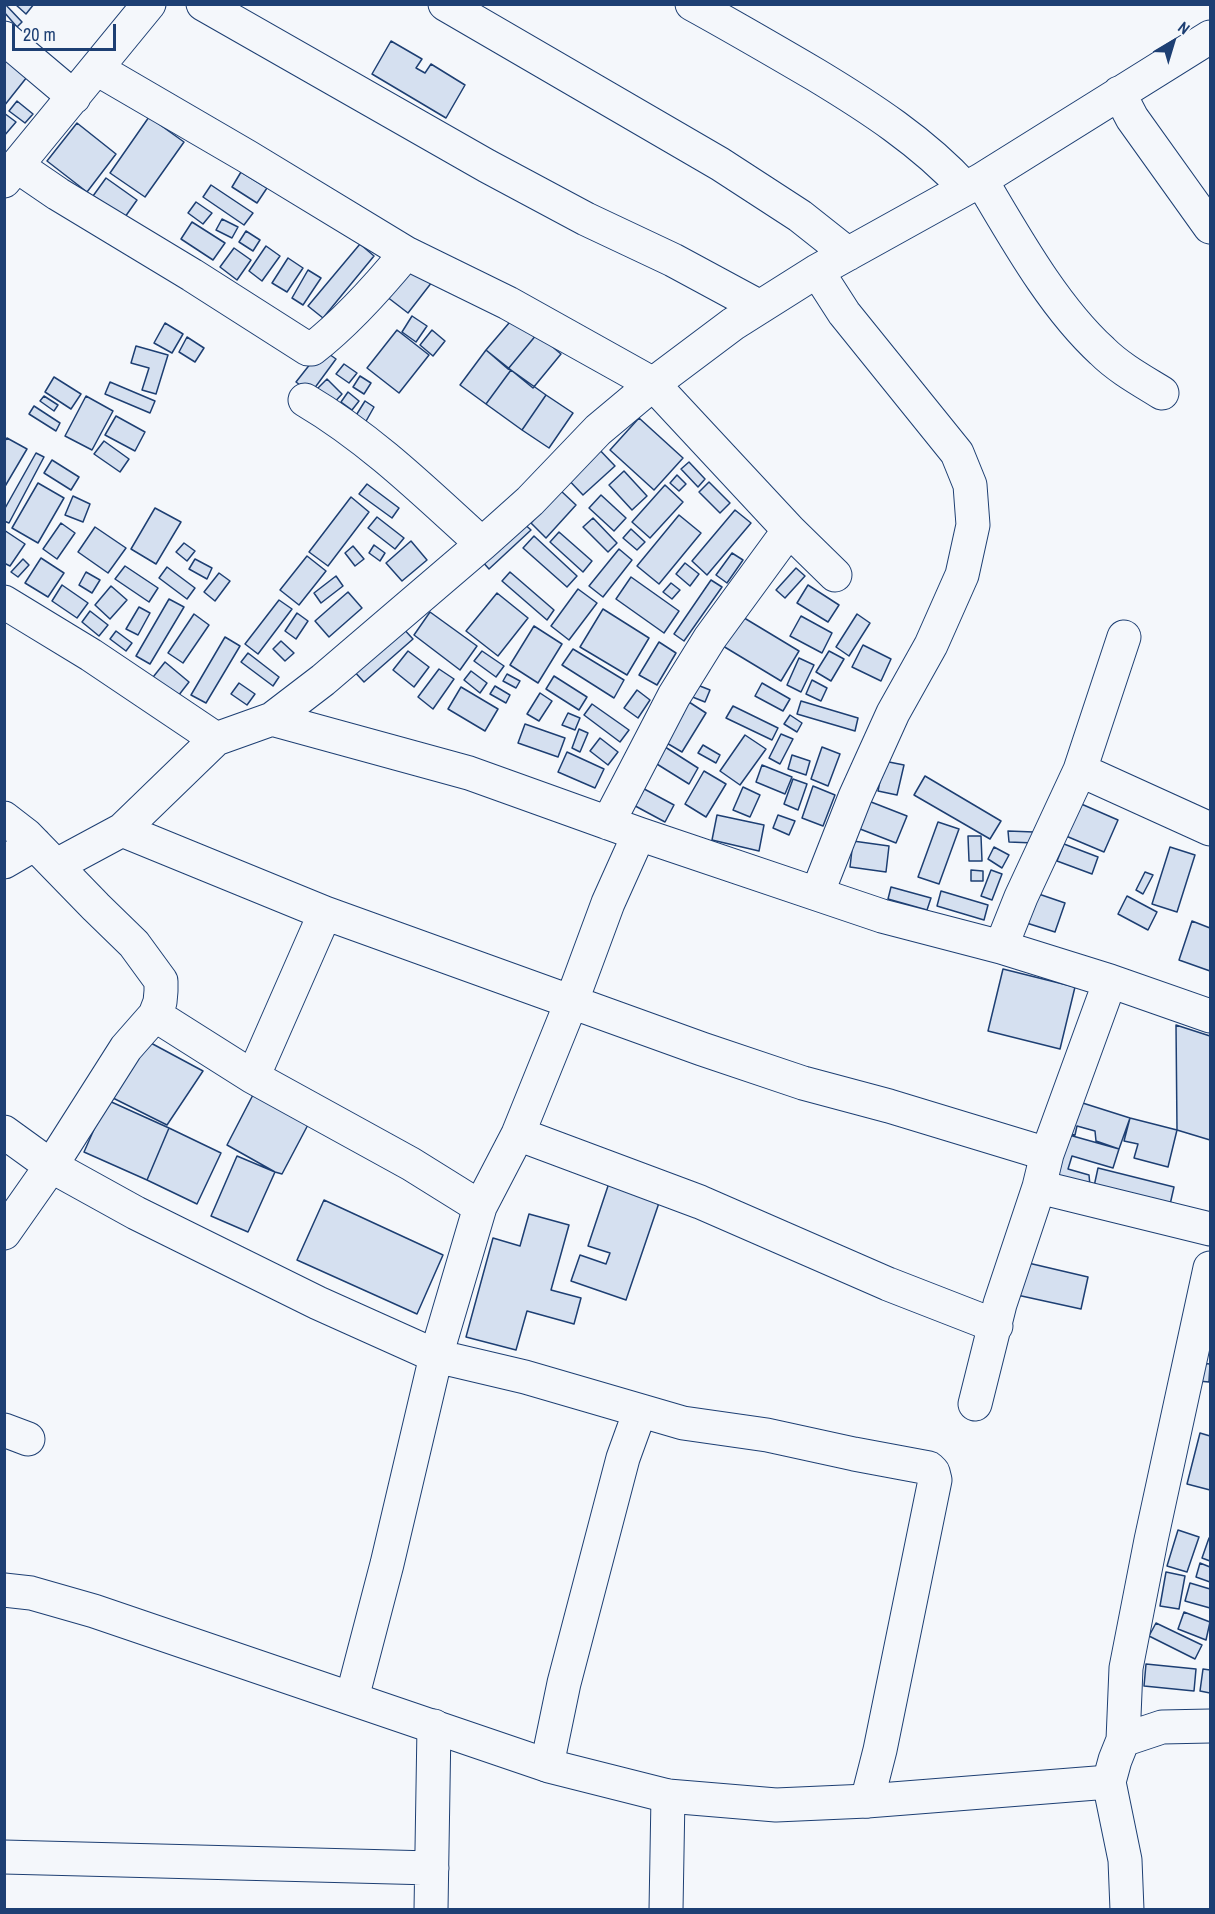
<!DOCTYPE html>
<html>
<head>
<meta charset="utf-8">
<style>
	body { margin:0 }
	#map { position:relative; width:1215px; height:1914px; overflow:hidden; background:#f4f7fb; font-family:"Archivo Narrow",sans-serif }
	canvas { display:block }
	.frame { position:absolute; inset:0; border:6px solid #1d3f73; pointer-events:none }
	.north { position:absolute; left:1143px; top:12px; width:60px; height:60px; -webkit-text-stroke:4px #f4f7fb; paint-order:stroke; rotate:38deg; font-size:16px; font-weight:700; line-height:24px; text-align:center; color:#1d3f73 }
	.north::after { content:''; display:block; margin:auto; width:21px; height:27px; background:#1d3f73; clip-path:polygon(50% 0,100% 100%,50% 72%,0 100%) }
	.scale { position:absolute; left:12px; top:24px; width:104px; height:27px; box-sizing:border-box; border:3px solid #1d3f73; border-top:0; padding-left:8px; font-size:18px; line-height:21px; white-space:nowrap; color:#1d3f73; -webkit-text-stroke:4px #f4f7fb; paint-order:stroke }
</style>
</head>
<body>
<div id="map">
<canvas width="1215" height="1914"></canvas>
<div class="frame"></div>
<div class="north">N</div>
<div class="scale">20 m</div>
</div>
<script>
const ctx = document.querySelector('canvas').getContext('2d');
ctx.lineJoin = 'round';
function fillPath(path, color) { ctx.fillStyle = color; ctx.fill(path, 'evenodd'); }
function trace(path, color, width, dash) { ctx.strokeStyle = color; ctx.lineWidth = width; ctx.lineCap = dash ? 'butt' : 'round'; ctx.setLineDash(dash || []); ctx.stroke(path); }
const building = new Path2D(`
	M5 4 22 22 17 27 4 12Z
	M15 4H34L26 14Z
	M391 41 422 59 416 68 425 73 431 64 465 85 446 118 372 74Z
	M4 58 27 77 4 106Z
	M17 101 33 114 25 123 9 111Z
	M4 113 16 122 4 136Z
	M149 117 184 142 145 197 110 173Z
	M77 123 116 154 87 192 47 161Z
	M241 172 267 188 257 203 232 187Z
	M106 178 137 200 125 217 93 196Z
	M211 185 253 213 244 225 203 197Z
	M196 202 212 213 203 224 188 213Z
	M222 219 238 227 232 238 216 230Z
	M192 222 225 243 213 260 181 239Z
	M246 231 260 240 253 251 239 242Z
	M360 244 374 256 323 318 308 306Z
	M266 246 280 256 262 281 249 271Z
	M234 248 251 260 237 280 220 267Z
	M288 258 303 268 287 292 272 283Z
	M405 261 432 282 408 313 382 293Z
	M308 270 321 278 303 305 292 298Z
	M412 316 427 326 416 342 402 332Z
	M515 316 537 334 508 369 486 350Z
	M165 323 183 334 172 353 154 343Z
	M397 330 429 355 399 393 367 368Z
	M432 330 445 341 433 356 420 345Z
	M537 334 561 354 533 388 511 370 508 369Z
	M187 337 204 348 195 362 179 352Z
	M136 346 168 355 156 394 142 390 149 368 131 363Z
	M322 349 336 359 311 393 296 382Z
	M486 350 511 370 486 404 460 385Z
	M344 364 357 373 349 383 336 374Z
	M511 370 546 395 522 430 486 404Z
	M360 376 371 383 364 394 353 387Z
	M54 377 81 394 71 409 45 392Z
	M327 379 342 394 332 405 316 390Z
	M110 382 155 401 150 413 105 394Z
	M348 392 359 401 352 410 341 402Z
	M546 395 573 413 549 448 522 430Z
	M44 396 58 405 54 411 40 401Z
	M86 396 113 411 92 450 65 436Z
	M365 401 374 407 365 423 355 417Z
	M34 406 60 423 56 431 29 414Z
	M116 416 145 432 135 451 105 435Z
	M639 418 683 458 654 490 610 450Z
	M7 438 27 449 4 488V442Z
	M104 441 129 459 120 472 94 454Z
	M595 445 615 466 583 495 563 474Z
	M36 453 44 457 9 523 4 521V510Z
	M52 460 79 477 71 490 44 473Z
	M689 462 705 479 698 487 681 469Z
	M624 471 647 496 632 510 609 485Z
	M677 475 686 484 679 491 670 483Z
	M709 482 730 503 720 513 699 492Z
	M38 483 64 498 38 543 12 528Z
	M367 484 399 508 392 518 359 494Z
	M665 485 683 502 650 538 632 522Z
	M560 490 576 505 546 538 531 523Z
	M601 495 626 518 614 531 589 508Z
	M73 496 90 504 83 522 65 515Z
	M351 497 369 512 328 566 309 552Z
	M155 508 181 522 156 564 131 549Z
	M735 510 751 523 707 575 692 561Z
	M679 515 701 533 659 584 637 566Z
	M377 517 404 538 395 549 368 528Z
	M593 518 617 543 608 552 583 527Z
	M522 522 531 530 489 569 481 560Z
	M61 523 75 533 57 559 43 549Z
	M95 527 126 548 108 573 78 552Z
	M631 529 645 542 637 550 623 538Z
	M4 530 25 544 10 566 4 563Z
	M559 532 592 561 583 572 550 542Z
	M534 536 577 576 567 587 523 548Z
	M411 541 427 560 402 581 386 563Z
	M184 543 195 551 187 561 176 552Z
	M374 545 385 553 380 561 369 553Z
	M353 546 364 559 355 566 345 553Z
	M619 549 632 560 603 597 589 586Z
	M732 553 743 560 727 583 716 575Z
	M307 556 326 571 299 605 280 590Z
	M41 558 64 573 48 597 25 583Z
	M23 559 29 565 18 577 11 572Z
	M195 559 212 568 207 579 189 569Z
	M685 563 699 574 690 586 676 574Z
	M125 566 158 588 149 602 115 579Z
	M167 567 195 588 187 599 159 578Z
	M796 568 805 576 785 598 776 590Z
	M86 572 100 580 92 593 79 585Z
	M510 572 554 610 547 620 502 581Z
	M219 573 230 581 215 601 204 592Z
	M336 576 343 586 321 603 314 593Z
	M631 577 679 611 664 633 616 599Z
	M711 580 722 587 684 641 674 634Z
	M671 583 680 590 672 599 663 592Z
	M62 585 88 603 77 618 52 601Z
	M808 585 839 605 828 622 797 603Z
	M111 586 127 600 110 619 95 605Z
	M578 589 597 603 569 640 551 626Z
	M348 592 362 608 329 637 315 621Z
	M497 593 528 618 498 656 466 631Z
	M169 599 184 607 150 664 136 656Z
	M279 600 292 609 258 654 245 644Z
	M139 607 150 613 138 635 126 629Z
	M603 609 649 638 627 675 580 647Z
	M90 611 108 625 99 636 82 622Z
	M430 612 477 646 460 670 414 635Z
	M297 613 308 621 296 639 285 631Z
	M736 613 799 651 781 681 718 643Z
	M194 614 209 625 183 663 168 653Z
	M857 614 870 623 849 656 836 647Z
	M801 616 832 633 822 653 790 636Z
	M400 625 413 639 364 682 352 669Z
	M534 626 562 644 538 683 510 665Z
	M116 631 132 643 126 651 110 639Z
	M225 637 240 646 206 703 191 695Z
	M281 641 294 653 285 661 273 649Z
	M659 642 676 653 657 685 639 675Z
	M863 645 891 659 881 681 852 667Z
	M573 649 624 680 614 698 562 665Z
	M408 651 429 667 414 687 393 670Z
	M482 651 504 666 496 677 474 661Z
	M829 651 844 659 831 681 816 672Z
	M248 653 279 677 273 686 241 662Z
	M799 658 814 665 801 692 787 685Z
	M165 662 189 682 175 700 150 681Z
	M439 669 454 679 433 709 418 697Z
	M471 671 487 683 480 693 464 680Z
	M507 674 520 681 516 688 503 681Z
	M554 676 587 697 579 710 546 689Z
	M812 680 827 688 821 701 806 694Z
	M239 683 255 694 247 705 231 694Z
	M762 683 790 699 783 711 755 696Z
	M695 684 710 690 705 702 690 696Z
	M495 686 510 695 506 703 490 694Z
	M461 687 498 709 485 731 448 709Z
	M637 690 650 700 638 718 624 708Z
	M540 693 552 701 539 721 527 714Z
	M801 701 858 718 855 731 797 714Z
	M689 702 706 713 682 752 665 742Z
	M592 704 629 730 620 742 584 715Z
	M733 706 778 728 772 740 726 718Z
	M568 713 580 718 575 730 562 725Z
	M790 715 802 723 797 732 784 724Z
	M525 724 565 738 558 757 518 743Z
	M579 729 588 733 580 752 572 748Z
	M781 734 793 739 780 764 769 758Z
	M745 735 766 749 740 785 720 771Z
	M600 738 618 752 608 765 590 751Z
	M662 745 698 768 689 784 652 761Z
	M703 745 720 755 716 763 698 753Z
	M822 747 840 754 828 786 811 779Z
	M567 752 604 769 595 788 558 772Z
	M792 755 810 761 806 775 788 769Z
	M884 761 904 765 897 795 878 791Z
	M762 765 792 777 785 794 756 782Z
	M704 771 726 784 706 817 685 804Z
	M925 776 1001 821 990 839 914 795Z
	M793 779 807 784 798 810 784 804Z
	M635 784 674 805 665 822 626 801Z
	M813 786 835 795 823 826 802 818Z
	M743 787 760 795 750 817 733 810Z
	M866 800 907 816 896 843 855 827Z
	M1079 803 1118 820 1104 852 1066 836Z
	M717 815 764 825 759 851 712 840Z
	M778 815 795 821 789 835 773 828Z
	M938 822 959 829 939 884 918 877Z
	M1008 831 1034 832V843L1009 842Z
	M968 836H981L982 861H969Z
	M853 841 889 846 886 872 850 867Z
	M1064 844 1098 857 1092 874 1057 861Z
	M994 847 1009 855 1002 868 988 859Z
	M1170 847 1195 855 1177 912 1152 904Z
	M971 870 983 871V881H971Z
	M991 870 1002 874 992 900 981 896Z
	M1145 872 1153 875 1143 894 1136 890Z
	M891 887 931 898 927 910 888 899Z
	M1027 890 1065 903 1055 932 1017 920Z
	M941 891 988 905 984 920 937 906Z
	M1127 896 1157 912 1148 930 1118 914Z
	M1192 921 1210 928V971L1179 960Z
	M1003 969 1075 987 1060 1049 988 1031Z
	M1176 1025 1210 1036V1140L1177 1130Z
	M149 1042 203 1071 167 1125 107 1095Z
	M255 1091 310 1121 282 1174 275 1172 227 1145Z
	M1070 1099 1130 1118 1119 1149 1096 1141 1095 1131 1077 1126 1075 1135 1062 1133Z
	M107 1100 169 1128 147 1180 84 1152Z
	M1130 1118 1177 1130 1168 1167 1134 1158 1138 1144 1124 1141Z
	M169 1128 221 1153 197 1204 147 1180Z
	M1062 1133 1119 1149 1113 1168 1072 1156 1068 1169 1089 1175 1090 1186 1050 1175Z
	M237 1156 275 1172 248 1232 211 1216Z
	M1098 1168 1174 1187 1169 1209 1093 1191Z
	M610 1180 661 1197 626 1300 571 1281 580 1255 606 1264 610 1253 588 1246Z
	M324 1200 443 1255 417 1314 297 1260Z
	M529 1214 569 1225 551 1290 581 1298 574 1324 527 1311 516 1350 466 1337 493 1238 520 1246Z
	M1024 1262 1088 1277 1081 1309 1017 1295Z
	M1199 1363 1210 1364 1209 1382 1198 1381Z
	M1200 1433 1210 1436V1490L1187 1484Z
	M1178 1530 1199 1537 1187 1572 1167 1566Z
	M1209 1538 1210 1539V1561L1202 1558Z
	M1200 1563 1210 1567V1582L1196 1577Z
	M1166 1572 1185 1576 1179 1609 1160 1606Z
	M1190 1583 1210 1589V1608L1185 1601Z
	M1184 1612 1210 1622 1206 1640 1178 1629Z
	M1156 1623 1202 1645 1195 1659 1149 1636Z
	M1146 1664 1196 1669 1194 1691 1144 1686Z
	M1203 1669 1210 1670V1693L1200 1691Z`);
const minor = new Path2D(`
	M203 4 487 166 586 219 673 260 760 307
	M445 4 720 164 800 216 848 254
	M692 4C734 27 775 51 816 75 869 107 923 142 965 188
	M4 38 74 97
	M97 69 248 157 406 253 508 303 653 384 789 530 835 575
	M1119 93 1132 118 1210 227
	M17 166 58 194 192 275 308 349H312C347 322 378 287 406 253
	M981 180C1015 237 1053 306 1102 351 1119 368 1141 380 1162 393
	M4 181 149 4
	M305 400C371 439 426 493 482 544
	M4 602 91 655 216 739
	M272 719 469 773 639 834 882 916 1001 947 1110 981 1210 1016
	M1080 770 1210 829
	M4 818 26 835 96 907 134 944 161 981V991L160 1002 155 1015 126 1048 51 1166 4 1233
	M608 823 674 696 710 638 789 530
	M122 830 325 913 702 1049 803 1083 889 1106 1047 1154
	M4 862 35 844
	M57 865 122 830 216 739 272 719 323 680 482 544 530 501 598 430 653 384 733 324 817 271 981 180 1210 37
	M817 894 855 797 893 713 931 645 962 575 973 525 970 485 957 453 844 313 817 271
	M1001 947 1021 897 1080 770 1124 637
	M155 1015 253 1077 411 1164 480 1207
	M253 1077 325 913
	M4 1132 51 1166 136 1213 318 1303 436 1356 525 1377 683 1423 767 1435 854 1454 929 1468 933 1472 935 1480 880 1750 867 1801
	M518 1134 700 1202 888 1284 996 1326
	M1039 1187 1210 1229
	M975 1404 1000 1304 1039 1187 1047 1154 1110 981
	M4 1430 28 1439
	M352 1698 387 1564 436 1356 480 1207 518 1134 571 1003 608 903 639 834
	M1123 1740 1162 1727 1210 1726
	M547 1765 564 1683 623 1458 640 1411
	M1109 1782 1115 1760 1123 1740 1126 1668 1151 1540 1210 1268
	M4 1857 432 1868
	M431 1910 434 1726
	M666 1910 668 1796`);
const major = new Path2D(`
	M4 1590 31 1593 94 1611 549 1766 668 1796 776 1805 867 1801 1109 1782 1125 1860 1127 1910`);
fillPath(building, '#d5e0f0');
trace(building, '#1d3f73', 1.5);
trace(minor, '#1d3f73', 35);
trace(major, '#1d3f73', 35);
trace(minor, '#f4f7fb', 33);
trace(major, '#f4f7fb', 33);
</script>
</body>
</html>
